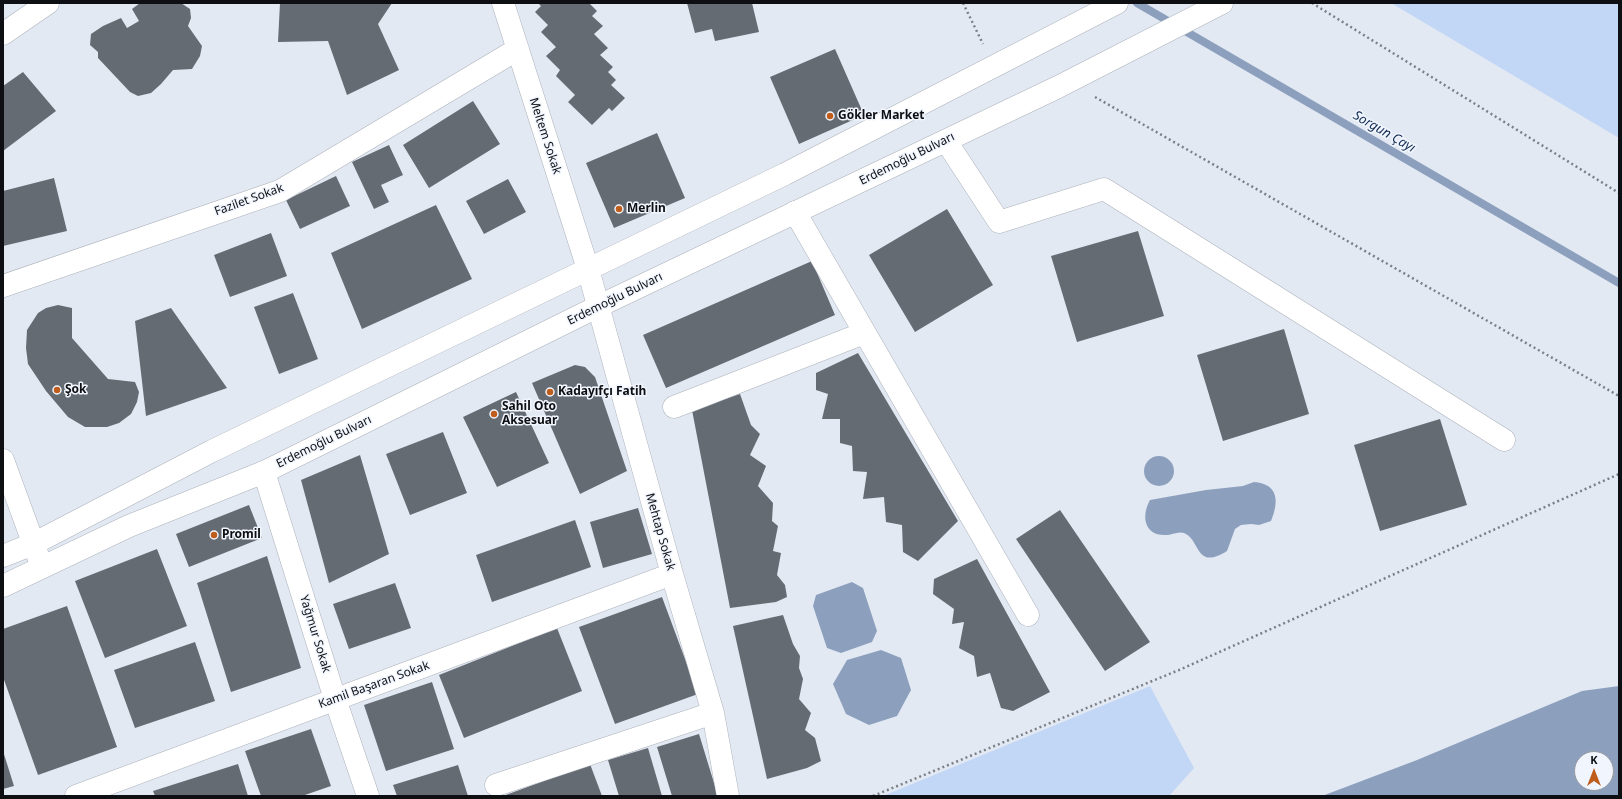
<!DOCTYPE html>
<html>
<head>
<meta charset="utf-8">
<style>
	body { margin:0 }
	#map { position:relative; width:1622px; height:799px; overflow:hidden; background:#e3e9f3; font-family:"Noto Sans",sans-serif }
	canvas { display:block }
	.frame { position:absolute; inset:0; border:4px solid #0d0f12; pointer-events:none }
	.north { position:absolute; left:1574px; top:751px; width:40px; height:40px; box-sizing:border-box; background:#f1f6fe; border:1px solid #969aa0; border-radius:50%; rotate:0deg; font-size:11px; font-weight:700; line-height:16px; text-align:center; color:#0d0f12 }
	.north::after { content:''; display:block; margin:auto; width:14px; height:18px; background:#be5d1c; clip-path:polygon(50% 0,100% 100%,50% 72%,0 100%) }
</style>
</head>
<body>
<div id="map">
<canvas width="1622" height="799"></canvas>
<div class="frame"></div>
<div class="north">K</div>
</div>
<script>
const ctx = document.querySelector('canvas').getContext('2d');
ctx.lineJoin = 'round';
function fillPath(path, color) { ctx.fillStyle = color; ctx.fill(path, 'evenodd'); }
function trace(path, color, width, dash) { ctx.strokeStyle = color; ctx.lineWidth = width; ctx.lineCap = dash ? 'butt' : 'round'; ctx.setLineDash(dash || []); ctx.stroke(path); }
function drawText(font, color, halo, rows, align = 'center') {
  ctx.font = font + ' "Noto Sans",sans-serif'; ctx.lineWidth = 3; ctx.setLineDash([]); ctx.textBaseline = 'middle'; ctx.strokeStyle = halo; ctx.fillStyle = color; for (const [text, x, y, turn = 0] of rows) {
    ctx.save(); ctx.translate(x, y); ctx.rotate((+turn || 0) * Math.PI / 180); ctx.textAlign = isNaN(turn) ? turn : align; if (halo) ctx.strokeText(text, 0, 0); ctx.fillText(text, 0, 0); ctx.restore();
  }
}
const green = new Path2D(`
	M1391 3H1619V138Z
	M1150 686 1194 768 1169 796H883Z`);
const water = new Path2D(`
	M1144 471a15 15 0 1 1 30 0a15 15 0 1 1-30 0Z
	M1254 482C1279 484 1279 502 1271 521L1259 525 1251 524 1241 525 1235 529 1227 551C1195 571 1201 540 1184 533 1178 531 1172 535 1166 535 1144 536 1141 516 1150 500L1206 490 1243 486Z
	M852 582 863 588 877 631 872 642 841 653 827 648 813 606 816 595Z
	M881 650 901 658 911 690 897 716 869 725 846 714 833 684 847 660Z
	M1619 686V796H1322L1417 760 1582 691ZM1582 759H1606V783H1582Z`);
const stream = new Path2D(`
	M1137 3 1619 283`);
const building = new Path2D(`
	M140 3H181L190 9 191 18 188 26 202 46 200 56 192 69 173 70 161 84 151 93 138 96 130 92 98 58V52L90 45 91 34 103 26 121 18 127 28 139 21 132 9Z
	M280 3H392L378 24 399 70 347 95 328 41 278 42Z
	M538 3H589L597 11 592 16 603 26 594 34 608 48 600 55 613 67 608 72 616 80 611 85 625 98 612 111 609 108 592 125 568 102 575 95 556 76 560 70 546 56 556 47 541 32 548 25 535 12 541 6Z
	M687 3H752L759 32 715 41 712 29 695 33Z
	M835 49 864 115 799 144 770 77Z
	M23 72 56 111 3 151V86Z
	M473 101 500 144 429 188 403 145Z
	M657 133 685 198 614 228 586 163Z
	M389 145 403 175 381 185 389 202 374 209 352 162Z
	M336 176 350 206 300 229 286 200Z
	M54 178 67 231 3 246V191Z
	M508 179 526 212 484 234 466 201Z
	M436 205 472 279 362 329 331 253Z
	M947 209 993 285 915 332 869 255Z
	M1138 231 1164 316 1077 342 1051 256Z
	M271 233 287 276 230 297 214 255Z
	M812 261 835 315 666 388 643 335Z
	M293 293 318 359 279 374 254 307Z
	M58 305 72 308V338L108 379 135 382 139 392 137 402 131 414 119 423 107 427H85L68 417 46 391 28 364 26 348 27 330 38 313 46 308Z
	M171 308 227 388 146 416 135 321Z
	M1284 329 1309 414 1223 441 1197 355Z
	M858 353 958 521 918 561 903 552 902 525 886 522 884 497 863 499 867 472 853 471 852 446 840 443V419H822L828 394 816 390V373Z
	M575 365 585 367 595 377 627 471 580 494 532 383Z
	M516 392 549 463 497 487 463 417Z
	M740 394 751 425 760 434 750 455 766 466 758 486 773 503 772 521 778 526 773 551 781 553 777 575 785 585 787 597 776 602 730 608 692 410Z
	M1440 419 1467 505 1380 531 1354 445Z
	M443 432 467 493 410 515 386 454Z
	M360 455 389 554 329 583 301 480Z
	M249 505 262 538 189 567 176 534Z
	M638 508 652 554 603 568 590 522Z
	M1060 510 1150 642 1105 671 1016 539Z
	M575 520 591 567 492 602 476 555Z
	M157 549 187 626 105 658 75 581Z
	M267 556 301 668 231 692 197 583Z
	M977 559 1050 692 1013 711 1001 708 990 673 977 677 974 656 959 648 964 622 952 624 954 609 933 594 934 579Z
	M395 583 411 628 349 649 333 604Z
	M662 597 698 694 615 724 579 627Z
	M67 606 117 747 38 775 3 677V629Z
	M783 615 793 644 800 656 799 668 803 679 799 699 811 713 805 730 815 738 821 761 807 768 767 779 733 626Z
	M557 628 582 691 464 738 439 675Z
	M195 642 215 701 135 728 114 670Z
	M432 682 454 749 386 771 364 705Z
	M311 729 331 786 302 796H261L245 751Z
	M699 734 718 796H672L657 747Z
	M648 748 662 796H619L608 760Z
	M3 751 14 786 3 789Z
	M238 764 248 796H155L153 791Z
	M590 764 602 796H503Z
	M458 765 468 796H397L393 785Z`);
const path = new Path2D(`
	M963 3 983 44
	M1312 3 1619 193
	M1095 97 1619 396
	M873 796 1179 670 1619 474`);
const minor = new Path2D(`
	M503 3 588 269 672 574 713 713 728 796
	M3 34 48 3
	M946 141 999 222 1104 189 1504 440
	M795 212 1028 615
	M3 286 280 191 518 49
	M674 407 864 333
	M3 460 42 567
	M264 472 335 699 368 796
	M496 785 713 713
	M76 796 672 574`);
const major = new Path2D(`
	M3 556 33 544 212 451 785 174 1117 3
	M3 586 129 526 264 472 597 307 1058 87 1222 3`);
const markers = [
	[830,116,4,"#be5d1c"],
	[619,209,4,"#be5d1c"],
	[57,390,4,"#be5d1c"],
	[550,392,4,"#be5d1c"],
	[494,414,4,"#be5d1c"],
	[214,535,4,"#be5d1c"]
];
const poiNames = [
	["Gökler Market",838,116],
	["Merlin",627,209],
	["Şok",65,390],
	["Kadayıfçı Fatih",558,392],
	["Sahil Oto",502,407],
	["Aksesuar",502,421],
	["Promil",222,535]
];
const streetNames = [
	["Meltem Sokak",545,136,72],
	["Erdemoğlu Bulvarı",907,159,-26],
	["Fazilet Sokak",249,200,-20],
	["Erdemoğlu Bulvarı",615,299,-26],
	["Erdemoğlu Bulvarı",324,442,-26],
	["Mehtap Sokak",660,532,74],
	["Yağmur Sokak",315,634,73],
	["Kamil Başaran Sokak",374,685,-20]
];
const waterNames = [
	["Sorgun Çayı",1384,132,30]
];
fillPath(green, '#c2d6f6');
fillPath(water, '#8ca0be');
trace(stream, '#8ca0be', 8);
fillPath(building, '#656b73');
trace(minor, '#acb2bb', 23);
trace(major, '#acb2bb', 23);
trace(path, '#7b7f86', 2.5, [2, 3]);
trace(minor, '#fff', 22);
trace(major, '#fff', 22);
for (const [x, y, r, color] of markers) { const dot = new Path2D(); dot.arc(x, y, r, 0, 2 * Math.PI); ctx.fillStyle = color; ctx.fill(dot); trace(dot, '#f1f6fe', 1.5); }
drawText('bold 12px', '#0d0f12', '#f1f6fe', poiNames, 'left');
drawText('12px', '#0d0f12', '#f1f6fe', streetNames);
drawText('italic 13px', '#112b53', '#f1f6fe', waterNames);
</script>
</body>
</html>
